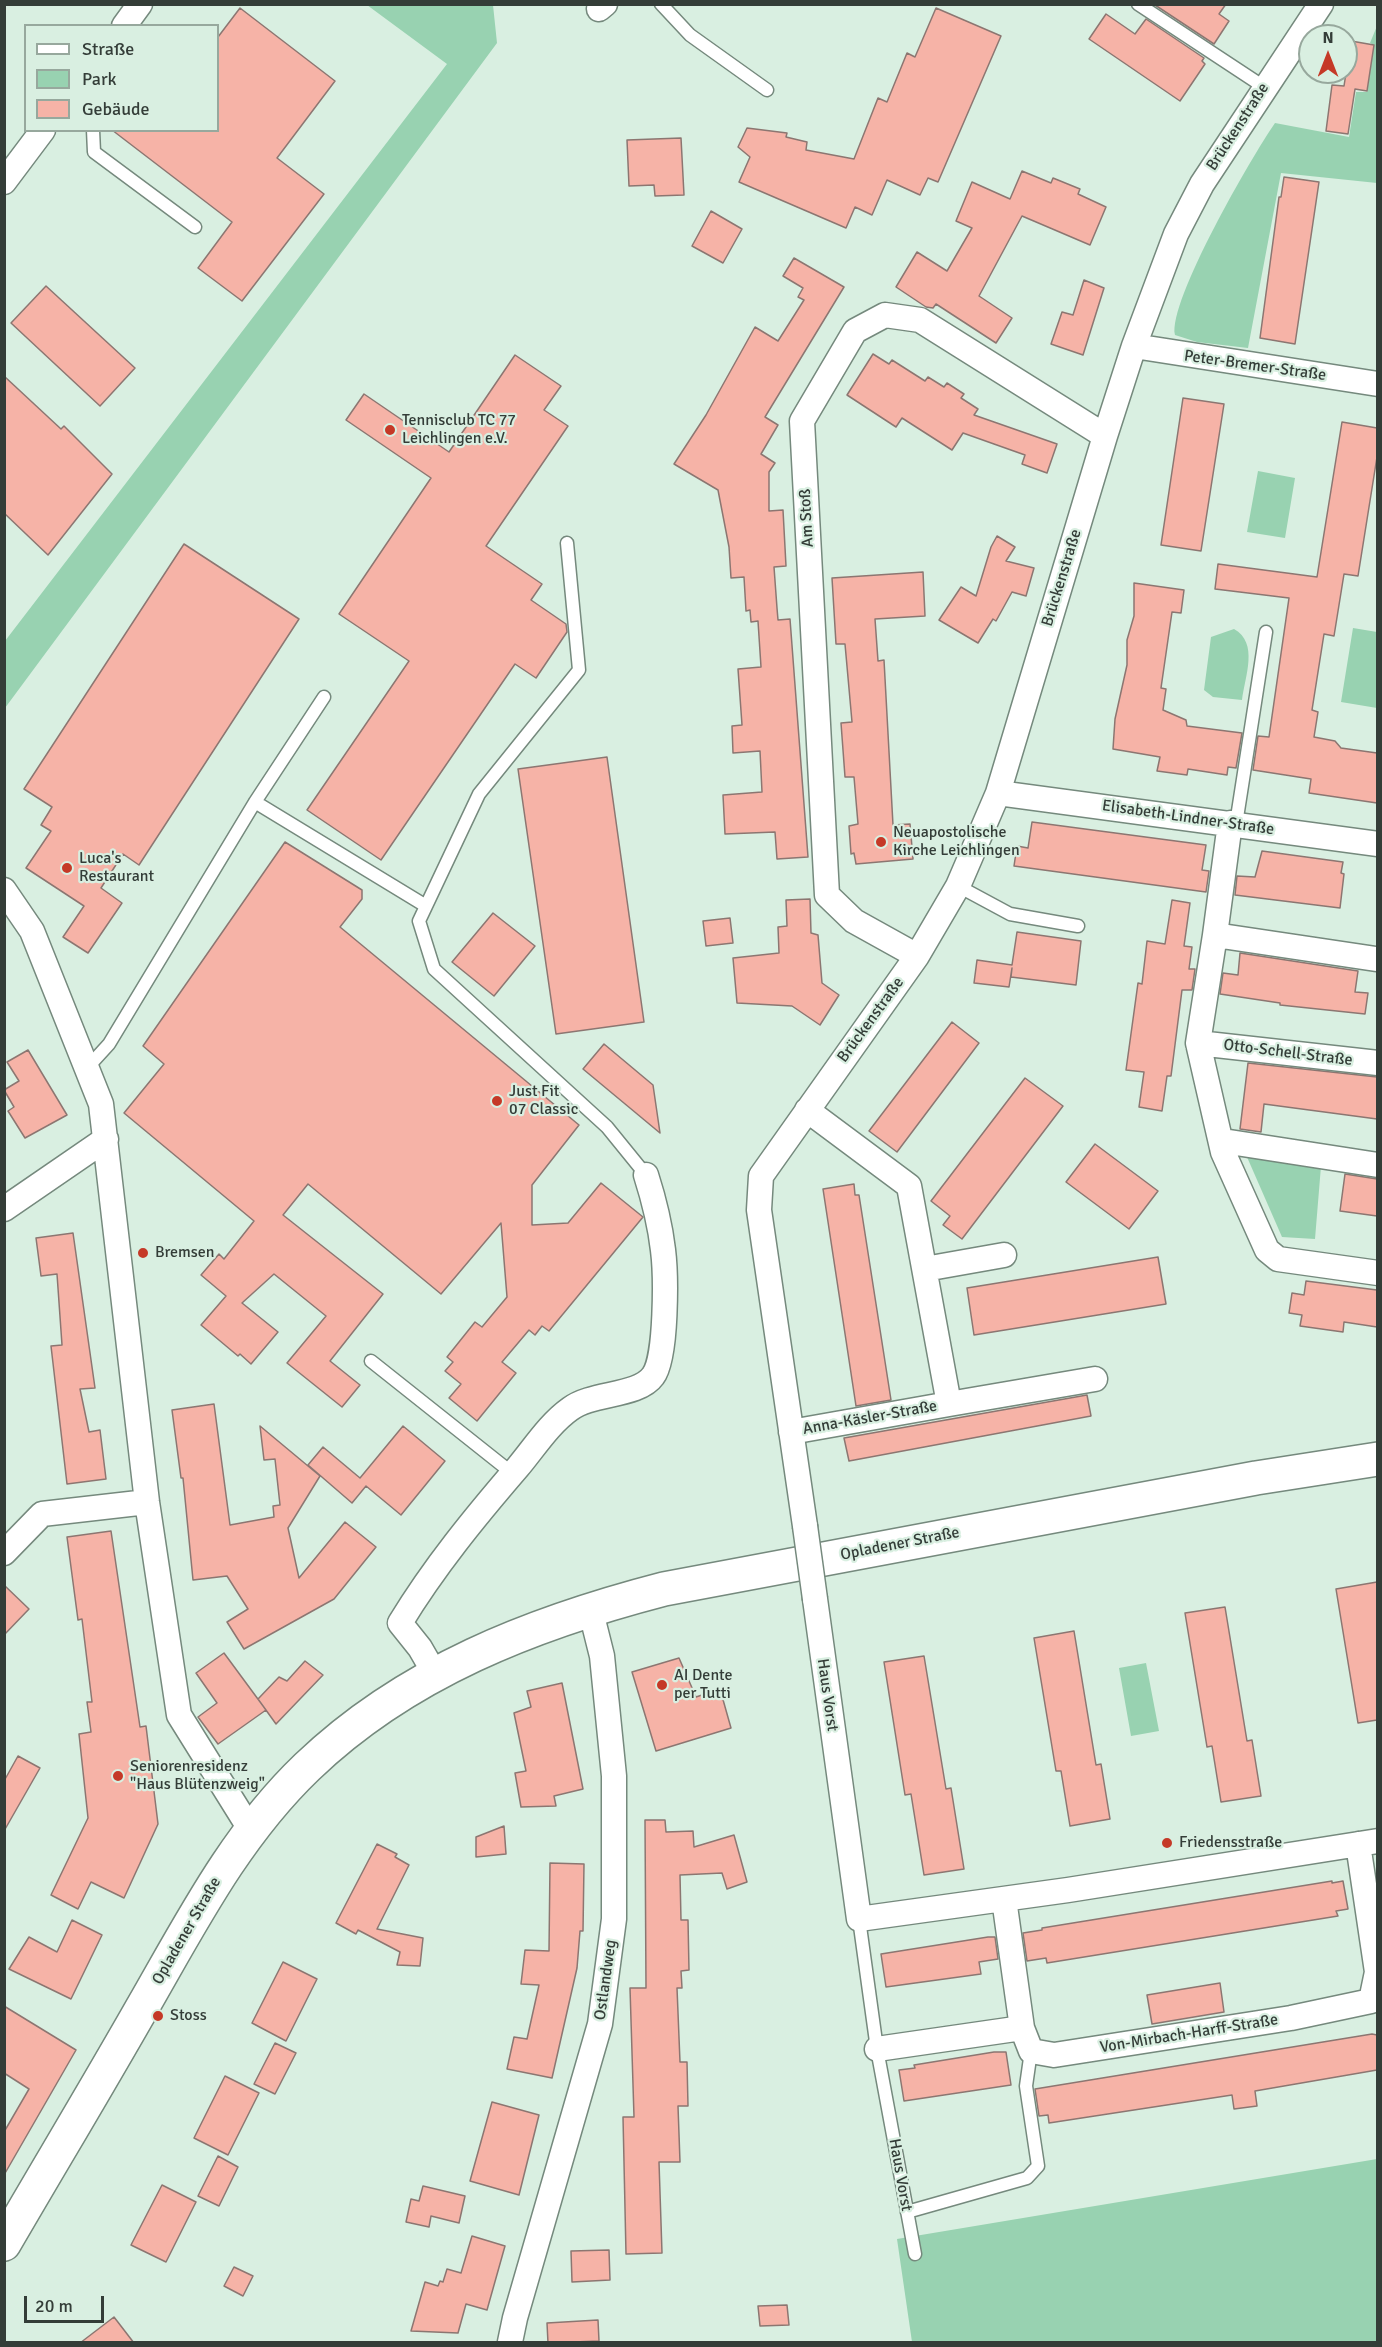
<!DOCTYPE html>
<html>
<head>
<meta charset="utf-8">
<style>
	body { margin:0 }
	#map { position:relative; width:1382px; height:2347px; overflow:hidden; background:#d9efe1; font-family:Signika,sans-serif }
	canvas { display:block }
	.frame { position:absolute; inset:0; border:6px solid #343d38; pointer-events:none }
	.legend { position:absolute; left:24px; top:24px; width:195px; height:108px; box-sizing:border-box; background:#d9efe1; border:2px solid #97a89d; margin:0; padding:8px 10px; list-style:none; font-size:18px; color:#343d38 }
	.legend li { display:flex; align-items:center; gap:12px; height:30px }
	.legend b { width:30px; border:2px solid #97a89d }
	.north { position:absolute; left:1298px; top:24px; width:60px; height:60px; box-sizing:border-box; background:#d9efe1; border:2px solid #97a89d; border-radius:50%; rotate:0deg; font-size:16px; font-weight:700; line-height:24px; text-align:center; color:#343d38 }
	.north::after { content:''; display:block; margin:auto; width:21px; height:27px; background:#c53927; clip-path:polygon(50% 0,100% 100%,50% 72%,0 100%) }
	.scale { position:absolute; left:24px; top:2296px; width:80px; height:27px; box-sizing:border-box; border:3px solid #343d38; border-top:0; padding-left:8px; font-size:18px; line-height:21px; white-space:nowrap; color:#343d38; -webkit-text-stroke:4px #d9efe1; paint-order:stroke }
</style>
</head>
<body>
<div id="map">
<canvas width="1382" height="2347"></canvas>
<div class="frame"></div>
<ul class="legend">
<li><b style="height:8px;background:#fff"></b>Straße</li>
<li><b style="height:16px;background:#98d2b1"></b>Park</li>
<li><b style="height:16px;background:#f6b3a7"></b>Gebäude</li>
</ul>
<div class="north">N</div>
<div class="scale">20 m</div>
</div>
<script>
const ctx = document.querySelector('canvas').getContext('2d');
ctx.lineJoin = 'round';
function fillPath(path, color) { ctx.fillStyle = color; ctx.fill(path, 'evenodd'); }
function trace(path, color, width, dash) { ctx.strokeStyle = color; ctx.lineWidth = width; ctx.lineCap = dash ? 'butt' : 'round'; ctx.setLineDash(dash || []); ctx.stroke(path); }
function drawText(font, color, halo, rows, align = 'center') {
  ctx.font = font + ' Signika,sans-serif'; ctx.lineWidth = 4.5; ctx.setLineDash([]); ctx.textBaseline = 'middle'; ctx.strokeStyle = halo; ctx.fillStyle = color; for (const [text, x, y, turn = 0] of rows) {
    ctx.save(); ctx.translate(x, y); ctx.rotate((+turn || 0) * Math.PI / 180); ctx.textAlign = isNaN(turn) ? turn : align; if (halo) ctx.strokeText(text, 0, 0); ctx.fillText(text, 0, 0); ctx.restore();
  }
}
const green = new Path2D(`
	M367 5H493L497 43 5 708V641L447 64Z
	M1377 26V183L1281 173 1248 348 1197 342 1175 335C1168 301 1252 156 1275 123L1349 137 1356 92H1367L1374 45 1370 43Z
	M1258 471 1295 478 1285 538 1247 532Z
	M1353 628 1377 632V708L1341 702Z
	M1234 629C1259 643 1245 676 1242 700L1213 697 1204 690 1211 637Z
	M1247 1157 1321 1166 1315 1239 1282 1237Z
	M1146 1663 1159 1731 1131 1736 1119 1668Z
	M1377 2159V2342H912L897 2239Z`);
const building = new Path2D(`
	M1226 4 1219 14 1229 21 1214 44 1155 5Z
	M240 8 335 81 277 158 324 194 242 301 198 268 232 222 112 130H218V37Z
	M936 8 1001 36 938 182 928 178 920 195 887 180 872 215 855 207 846 228 739 182 750 157 738 147 747 128 787 133 786 137 807 142 806 150 854 159 878 98 887 102 907 53 915 57Z
	M1106 14 1135 34 1146 19 1204 58 1202 61 1205 64 1180 101 1089 39Z
	M1351 41 1374 45 1367 91 1355 89 1348 134 1326 131 1332 85 1344 86Z
	M681 138 684 195 655 196 654 185 629 186 627 140Z
	M1022 171 1051 183 1053 178 1080 189 1078 194 1106 207 1090 245 1022 216 979 296 1012 318 996 343 936 304 933 308 926 307 896 287 917 252 947 271 972 228 956 221 972 182 1010 199Z
	M1284 177 1319 182 1295 344 1260 338 1279 197H1281Z
	M711 211 742 229 723 263 692 246Z
	M794 258 844 287 765 417 778 425 761 454 775 463 769 472V511L783 510 786 566 774 567 777 608 778 620 790 619 808 857 777 859 775 832 725 834 723 795 762 792 760 751 733 753 732 726 742 725 738 669 761 667 758 621 751 622 750 610 746 611 744 577 731 578 729 547 718 490 674 464 706 415 755 327 778 341 804 300 798 297 803 288 783 276Z
	M1084 280 1104 288 1083 355 1051 344 1062 312 1073 315Z
	M46 286 135 368 100 406 11 323Z
	M873 354 889 364 892 360 925 381 928 377 944 387 947 383 964 394 961 398 978 409 974 415 1057 444 1047 473 1022 464 1025 455 963 433 952 450 902 418 896 427 847 395Z
	M515 355 561 386 544 410 568 426 486 546 542 584 531 600 566 624 567 632 536 678 515 664 381 860 307 810 409 661 339 614 431 478 346 420 364 394 449 452Z
	M4 376 61 429 64 426 112 474 48 555 4 513Z
	M1183 398 1224 404 1201 551 1161 545Z
	M1342 422 1377 428V457L1358 576 1344 574 1334 636 1324 634 1312 710 1318 712 1314 737 1335 741 1341 748 1377 753V803L1309 793 1311 779 1253 770 1258 736 1269 737 1289 598 1215 589 1218 564 1317 577Z
	M997 536 1015 547 1006 561 1034 568 1026 596 1012 592 996 621 993 619 978 643 939 620 961 587 976 596 991 547Z
	M184 544 299 619 139 865 123 854 101 888 122 903 88 953 63 937 84 906 26 868 51 831 41 825 52 807 24 789Z
	M923 572 925 616 875 619 878 661 884 660 893 825 910 824 913 859 856 864 854 853 851 854 849 826 858 824 854 777H845L841 723 852 722 845 644H836L832 578Z
	M1134 583 1184 590 1181 613 1172 612 1161 688 1166 689 1163 710 1186 720 1187 726 1242 733 1236 768 1228 767 1227 775 1188 769 1187 775 1157 771 1160 757 1113 749 1115 719 1127 665V640L1134 616Z
	M607 757 644 1022 556 1034 518 769Z
	M1032 822 1206 845 1202 870 1209 871 1206 892 1014 866 1017 846 1028 848Z
	M285 842 362 890V899L340 927 579 1125 532 1185V1225L568 1223 601 1183 643 1217 549 1331 542 1326 535 1335 529 1330 502 1362 516 1373 477 1421 449 1398 461 1384 445 1371 453 1362 447 1357 475 1322 482 1327 507 1297 501 1223 441 1294 308 1184 283 1215 383 1294 330 1361 360 1385 342 1407 287 1363 326 1316 274 1274 242 1303 278 1332 251 1364 240 1354 238 1356 201 1325 226 1296 201 1275 219 1254 224 1259 254 1221 124 1113 164 1064 143 1046Z
	M1262 851 1343 862 1341 873 1344 874 1340 908 1235 895 1237 876 1255 877Z
	M810 899 811 933 818 935 822 983 839 995 820 1025 792 1006 737 1003 733 958 779 953 778 927 787 926 786 900Z
	M1172 900 1190 903 1184 946 1192 947 1189 969H1195L1192 990H1182L1171 1076H1167L1162 1111 1139 1107 1144 1072 1126 1070 1138 983 1142 984 1147 941 1165 944Z
	M493 913 535 946 494 996 452 962Z
	M730 918 733 943 706 946 703 921Z
	M1017 932 1081 941 1076 985 1011 977 1012 968 1009 987 974 983 977 960 1012 965Z
	M1240 953 1358 971 1355 992 1368 993 1365 1014 1280 1005V1003L1220 994 1223 973 1238 975Z
	M952 1022 979 1043 897 1152 869 1131Z
	M604 1044 653 1085 660 1133 583 1069Z
	M28 1050 67 1115 25 1138 8 1111 14 1107 4 1090 19 1081 7 1062Z
	M1248 1063 1377 1077V1119L1264 1104 1261 1132 1240 1129Z
	M1025 1078 1063 1106 962 1239 943 1225 950 1216 931 1201Z
	M1095 1144 1158 1191 1129 1229 1066 1182Z
	M1345 1174 1377 1179V1216L1340 1211Z
	M854 1184 855 1195H859L891 1400 856 1406 823 1189Z
	M73 1233 95 1388 80 1389 89 1432 100 1430 106 1479 67 1484 51 1346 62 1345 57 1274 41 1276 36 1238Z
	M1158 1257 1166 1304 974 1335 967 1288Z
	M1306 1281 1377 1290V1327L1344 1322 1343 1332 1300 1326 1302 1315 1289 1313 1292 1293 1304 1295Z
	M1087 1395 1091 1416 849 1461 844 1438Z
	M214 1404 230 1525 274 1517 273 1506 280 1505 275 1459 264 1460 260 1426 320 1476 288 1528 299 1578 345 1522 376 1547 334 1599 244 1649 227 1622 248 1609 227 1576 193 1580 183 1478H181L172 1410Z
	M403 1426 445 1461 401 1515 366 1486 352 1503 308 1465 323 1447 360 1478Z
	M111 1531 140 1727 146 1726 158 1824 124 1898 91 1882 78 1909 51 1895 88 1818 79 1734 91 1732 87 1702H92L82 1619 78 1620 67 1537Z
	M1377 1582V1720L1358 1723 1336 1589Z
	M4 1585 29 1609 4 1635Z
	M1225 1607 1247 1741 1252 1740 1261 1796 1221 1802 1212 1746 1207 1747 1185 1613Z
	M1074 1631 1096 1765 1101 1764 1110 1819 1070 1826 1061 1771H1056L1034 1638Z
	M224 1653 266 1710 218 1744 198 1717 217 1703 196 1673Z
	M924 1656 946 1789 951 1788 964 1869 924 1875 911 1794 905 1795 884 1662Z
	M679 1658 696 1697 720 1689 731 1728 656 1751 632 1672Z
	M305 1661 323 1675 276 1724 258 1699 279 1677 287 1681Z
	M562 1683 583 1789 554 1796 556 1806 521 1807 515 1773 526 1771 514 1713 531 1707 527 1691Z
	M18 1756 40 1768 4 1831V1781Z
	M645 1820H665L666 1832 693 1831 694 1847 734 1835 747 1882 727 1889 722 1873 680 1875 681 1920H688L689 1970 681 1971 682 1988H677L680 2062H687L688 2106H678L680 2162H659L662 2253 626 2254 623 2117H634L630 1988H646Z
	M504 1826 506 1854 476 1857V1837Z
	M377 1844 397 1854 395 1857 409 1865 377 1929 423 1938 420 1966 397 1965 400 1952 358 1930 356 1934 336 1923Z
	M550 1863 584 1864 583 1931H580L577 1968 552 2078 507 2069 514 2037 527 2039 539 1985 521 1984 525 1950 549 1951Z
	M1332 1881V1883L1343 1881 1348 1909 1336 1911 1338 1916 1047 1963 1046 1958 1027 1961 1023 1933 1042 1930V1928Z
	M72 1920 102 1935 71 1999 9 1969 29 1937 57 1952Z
	M988 1937H995L998 1959 979 1962 981 1974 886 1987 881 1954Z
	M283 1962 317 1979 286 2041 252 2023Z
	M1220 1983 1224 2012 1152 2024 1147 1995Z
	M4 2006 76 2050 4 2175V2132L29 2089 4 2073Z
	M1372 2034 1377 2035V2070L1255 2091 1257 2106 1234 2109 1232 2095 1049 2123 1048 2115 1039 2116 1035 2089Z
	M275 2043 296 2053 275 2094 254 2084Z
	M994 2052H1006L1011 2085 904 2101 899 2070 915 2068 914 2065Z
	M225 2076 259 2093 228 2155 194 2138Z
	M492 2102 539 2115 519 2195 470 2181Z
	M218 2156 238 2167 219 2206 198 2196Z
	M162 2185 196 2202 166 2262 131 2245Z
	M423 2186 465 2196 459 2223 431 2216 429 2227 406 2222 411 2199 419 2201Z
	M472 2236 505 2246 487 2310 466 2304 458 2333 411 2331 425 2282 438 2286 440 2281 443 2282 447 2269 461 2273Z
	M609 2250 610 2280 572 2282 571 2251Z
	M234 2267 253 2276 243 2296 224 2286Z
	M787 2305 789 2325 760 2326 758 2306Z
	M114 2317 134 2343H80Z
	M598 2320 599 2341 548 2343 547 2323Z`);
const service = new Path2D(`
	M661 4 690 35 767 90
	M1138 4 1264 87
	M93 130 94 152 195 227
	M567 543 579 670 479 794 419 921 434 969 607 1127 646 1175
	M255 802 426 906
	M1236 824 1266 632
	M958 886 1010 914 1078 926
	M88 1067 109 1044 255 802 324 697
	M371 1361 512 1473
	M859 1919 877 2049 915 2254
	M907 2212 1027 2178 1038 2166 1026 2086 1031 2051`);
const minor = new Path2D(`
	M599 9 605 4
	M124 26 140 4
	M4 182 43 130
	M1134 346 1378 384
	M998 793 1378 844
	M4 890 32 931 101 1104 147 1502 179 1715 250 1829
	M1215 935 1230 823
	M917 956 854 921 827 895 802 421 855 331 885 315 920 320 1105 436
	M1376 959 1215 935 1198 1043 1223 1152 1267 1250 1278 1259 1378 1273
	M1198 1043 1378 1063
	M807 1110 909 1186 949 1404 1095 1379
	M1223 1141 1378 1165
	M4 1209 106 1139
	M925 1269 1004 1255
	M791 1432 949 1404
	M805 1526 759 1210 761 1176 917 956 958 886 998 793 1105 436 1134 346 1176 234 1202 184 1321 4
	M4 1553 42 1514 147 1502
	M815 1599 859 1919 1068 1890 1378 1841
	M435 1674 420 1648 400 1623C434 1567 475 1517 518 1467 534 1448 549 1424 570 1409 592 1392 638 1397 653 1376 667 1358 666 1274 663 1250 660 1224 654 1200 646 1175
	M1004 1899 1022 2028 1031 2051 1054 2055 1291 2018 1371 2001 1377 1972 1358 1844
	M877 2049 1022 2028
	M510 2342 515 2318 600 2024 614 1919V1776L602 1656 590 1608`);
const secondary = new Path2D(`
	M4 2244C50 2165 97 2087 142 2008 191 1923 235 1836 307 1767 406 1672 533 1623 664 1589L1256 1478 1378 1459`);
const minorBridge = new Path2D(`
	M805 1526 815 1599`);
const markers = [
	[390,430,6,"#c53927"],
	[881,842,6,"#c53927"],
	[67,868,6,"#c53927"],
	[497,1101,6,"#c53927"],
	[143,1253,6,"#c53927"],
	[662,1685,6,"#c53927"],
	[118,1776,6,"#c53927"],
	[1167,1843,6,"#c53927"],
	[158,2016,6,"#c53927"]
];
const streetNames = [
	["Brückenstraße",1238,127,-57],
	["Peter-Bremer-Straße",1255,366,8],
	["Am Stoß",807,518,-93],
	["Brückenstraße",1062,578,-73],
	["Elisabeth-Lindner-Straße",1188,818,8],
	["Brückenstraße",871,1020,-54],
	["Otto-Schell-Straße",1288,1053,7],
	["Anna-Käsler-Straße",870,1418,-10],
	["Opladener Straße",900,1544,-11],
	["Haus Vorst",827,1695,82],
	["Opladener Straße",187,1931,-60],
	["Ostlandweg",606,1980,-82],
	["Von-Mirbach-Harff-Straße",1189,2034,-9],
	["Haus Vorst",900,2175,80]
];
const poiNames = [
	["Tennisclub TC 77",402,421],
	["Leichlingen e.V.",402,439],
	["Neuapostolische",893,833],
	["Kirche Leichlingen",893,851],
	["Luca's",79,859],
	["Restaurant",79,877],
	["Just Fit",509,1092],
	["07 Classic",509,1110],
	["Bremsen",155,1253],
	["AI Dente",674,1676],
	["per Tutti",674,1694],
	["Seniorenresidenz",130,1767],
	["\"Haus Blütenzweig\"",130,1785],
	["Friedensstraße",1179,1843],
	["Stoss",170,2016]
];
fillPath(green, '#98d2b1');
fillPath(building, '#f6b3a7');
trace(building, '#8c7671', 1.5);
trace(service, '#75897d', 15);
trace(minor, '#75897d', 27);
trace(secondary, '#75897d', 36);
trace(service, '#fff', 12);
trace(minor, '#fff', 24);
trace(secondary, '#fff', 33);
trace(minorBridge, '#75897d', 27, []);
trace(minorBridge, '#fff', 24);
for (const [x, y, r, color] of markers) { const dot = new Path2D(); dot.arc(x, y, r, 0, 2 * Math.PI); ctx.fillStyle = color; ctx.fill(dot); trace(dot, '#d9efe1', 2); }
drawText('16px', '#343d38', '#d9efe1', streetNames);
drawText('16px', '#343d38', '#d9efe1', poiNames, 'left');
</script>
</body>
</html>
